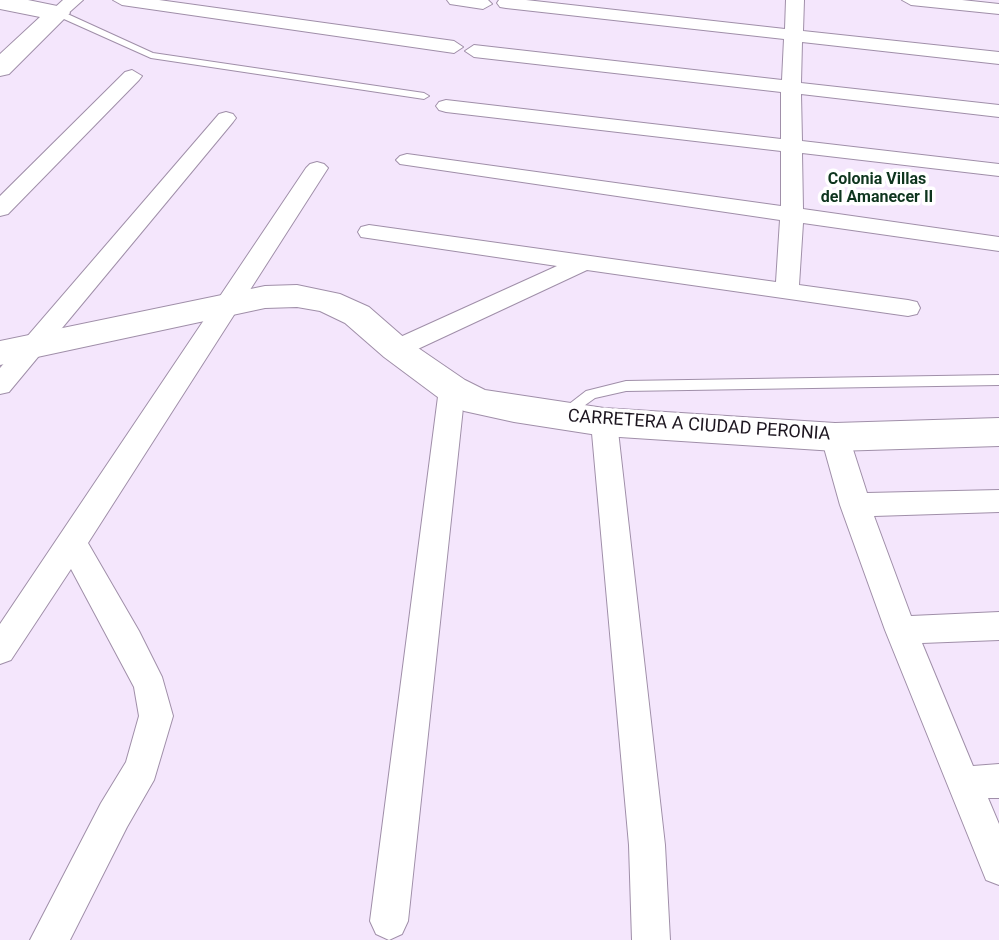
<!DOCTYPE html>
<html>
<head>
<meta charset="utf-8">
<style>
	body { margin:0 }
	canvas { display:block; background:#f4e6fc }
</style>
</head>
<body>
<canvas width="999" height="940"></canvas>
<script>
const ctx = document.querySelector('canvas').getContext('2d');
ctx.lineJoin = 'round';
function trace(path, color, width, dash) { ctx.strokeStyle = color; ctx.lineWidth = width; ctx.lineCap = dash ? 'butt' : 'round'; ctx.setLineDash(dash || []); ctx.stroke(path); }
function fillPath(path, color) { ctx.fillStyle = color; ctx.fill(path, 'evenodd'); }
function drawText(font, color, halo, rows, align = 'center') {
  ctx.font = font + ' Roboto,sans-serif'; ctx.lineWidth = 7; ctx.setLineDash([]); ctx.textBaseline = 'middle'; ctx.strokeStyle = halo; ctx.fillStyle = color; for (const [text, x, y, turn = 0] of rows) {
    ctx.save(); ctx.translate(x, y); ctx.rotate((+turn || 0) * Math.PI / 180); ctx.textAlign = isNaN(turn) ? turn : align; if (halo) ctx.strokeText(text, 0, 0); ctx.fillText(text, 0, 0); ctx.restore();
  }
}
const lane = new Path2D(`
	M55 11H61L153 53 424 93 429 96 424 99 151 58 55 15Z
	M999 375V385L626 391 595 398 567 418H557L555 415 586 391 626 381Z`);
const street = new Path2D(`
	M63 0H83L64 17H52L49 13Z
	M113 0H159L454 41 463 47 454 53 122 5Z
	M447 0H488L492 4 483 9 450 4Z
	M499 0H526L785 29 786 0H804L803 31 999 52V64L802 42 801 83 999 105V117L801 94 802 141 999 164V176L802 153 803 209 999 237V251L803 223 799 285 908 300 917 302 920 308 917 314 908 316 587 270 405 355 396 358 387 355 383 349 387 343 557 266 361 237 358 232 361 227 369 225 776 282 780 220 400 164 396 160 400 156 407 154 781 206V151L446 112 439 110 436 106 439 102 446 100 781 139V92L474 57 465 51 474 45 782 80 784 39 506 8 500 7 497 3Z
	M902 0H962L999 4V14L911 5Z
	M132 70 142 76 139 80 8 214 0 216V196L125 72Z
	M226 112 233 114 236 118 233 122 9 392 0 394V368L219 114Z
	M317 162 324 164 328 168 88 543 139 631 162 677 173 716 154 780 127 827 70 940H30L101 803 126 762 139 716 134 687 71 569 11 660 0 664V624L306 168 310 164Z
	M452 380 461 382 465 389 408 921 402 934 389 940 376 934 370 921 439 389 443 382Z
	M604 412 614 415 617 422 665 845 670 940H632L629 845 591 422 594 415Z
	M835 427 845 430 849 437 867 493 999 490V512L874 516 911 616 999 612V640L922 643 973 766 999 764V798H988L999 824V885L986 880 885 630 840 505 821 437 825 430Z`);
const secondary = new Path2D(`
	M0 0H28L67 8 70 13 9 74 0 76V54L40 17 0 9Z
	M297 285 340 294 369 307 408 341 465 380 485 390 604 408 835 423 999 418V446L835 451 604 436 514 422 464 411 439 398 384 357 345 323 320 311 297 307 265 308 0 365V341L265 286Z`);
const farNeighbourhoodnames = [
	["Colonia Villas",877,180],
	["del Amanecer II",877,198]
];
const streetNames = [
	["CARRETERA A CIUDAD PERONIA",699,426,4]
];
trace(lane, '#a08fa9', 2);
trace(street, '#a08fa9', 2);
trace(secondary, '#a08fa9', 2);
fillPath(lane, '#fff');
fillPath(street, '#fff');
fillPath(secondary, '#fff');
drawText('bold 16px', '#0e351e', '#fff', farNeighbourhoodnames);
drawText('18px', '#1d1620', '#fff', streetNames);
</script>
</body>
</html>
